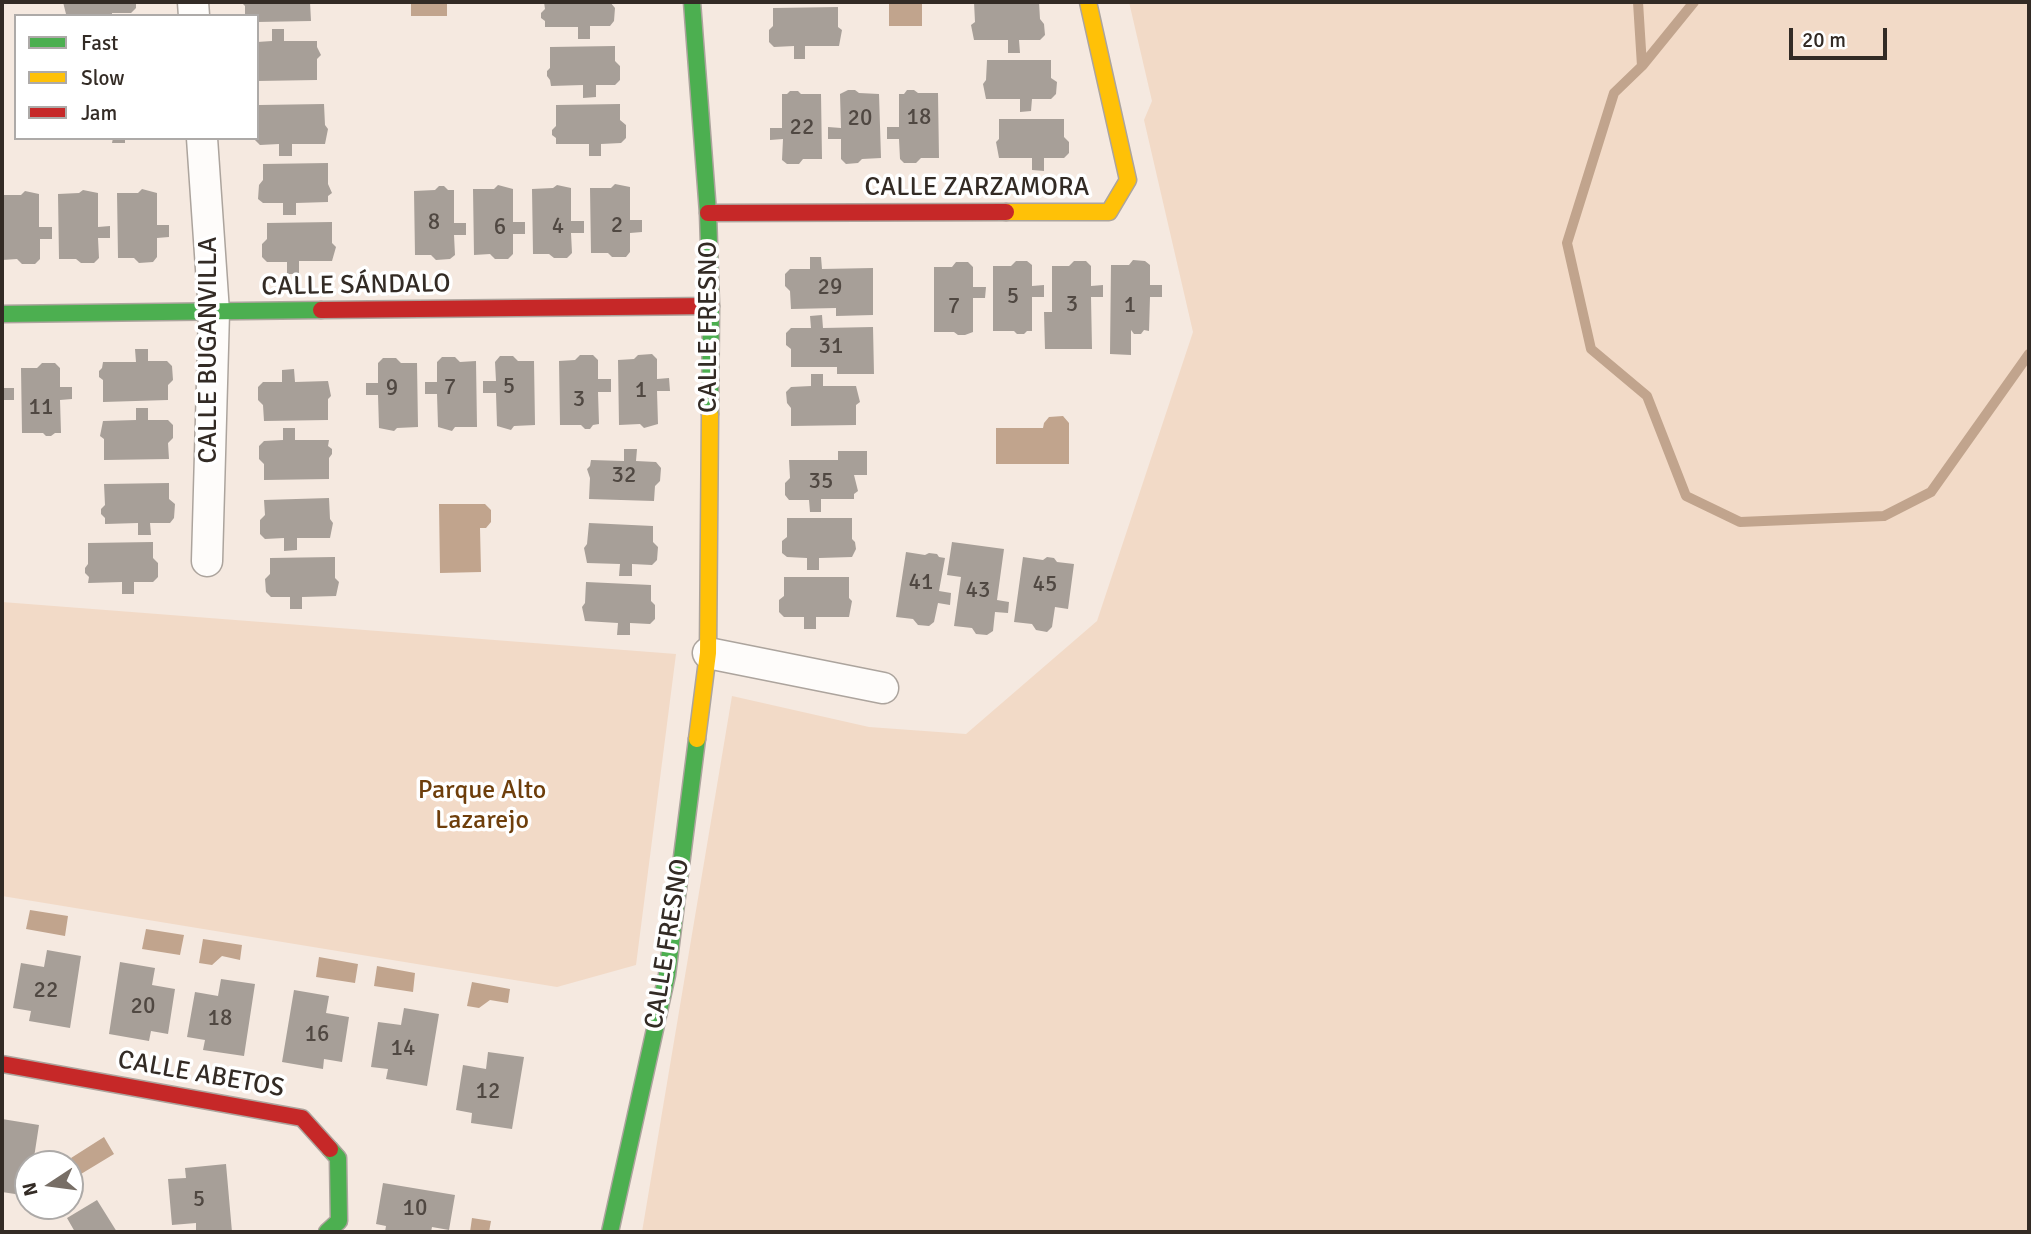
<!DOCTYPE html>
<html>
<head>
<meta charset="utf-8">
<style>
	body { margin:0 }
	#map { position:relative; width:2031px; height:1234px; overflow:hidden; background:#f5e9e0; font-family:Signika,sans-serif }
	canvas { display:block }
	.frame { position:absolute; inset:0; border:4px solid #332b25; pointer-events:none }
	.legend { position:absolute; left:14px; top:14px; width:245px; height:126px; box-sizing:border-box; background:#fff; border:2px solid #adaaa8; margin:0; padding:9px 12px; list-style:none; font-size:21px; color:#332b25 }
	.legend li { display:flex; align-items:center; gap:14px; height:35px }
	.legend b { width:35px; border:2px solid #adaaa8 }
	.north { position:absolute; left:14px; top:1150px; width:70px; height:70px; box-sizing:border-box; background:#fff; border:2px solid #adaaa8; border-radius:50%; rotate:257deg; font-size:19px; font-weight:700; line-height:28px; text-align:center; color:#332b25 }
	.north::after { content:''; display:block; margin:auto; width:24px; height:32px; background:#776e66; clip-path:polygon(50% 0,100% 100%,50% 72%,0 100%) }
	.scale { position:absolute; left:1789px; top:28px; width:98px; height:32px; box-sizing:border-box; border:4px solid #332b25; border-top:0; padding-left:9px; font-size:21px; line-height:24px; white-space:nowrap; color:#332b25; -webkit-text-stroke:5px #fff; paint-order:stroke }
</style>
</head>
<body>
<div id="map">
<canvas width="2031" height="1234"></canvas>
<div class="frame"></div>
<ul class="legend">
<li><b style="height:9px;background:#4caf50"></b>Fast</li>
<li><b style="height:9px;background:#ffc107"></b>Slow</li>
<li><b style="height:9px;background:#c62828"></b>Jam</li>
</ul>
<div class="north">N</div>
<div class="scale">20 m</div>
</div>
<script>
const ctx = document.querySelector('canvas').getContext('2d');
ctx.lineJoin = 'round';
function fillPath(path, color) { ctx.fillStyle = color; ctx.fill(path, 'evenodd'); }
function trace(path, color, width, dash) { ctx.strokeStyle = color; ctx.lineWidth = width; ctx.lineCap = dash ? 'butt' : 'round'; ctx.setLineDash(dash || []); ctx.stroke(path); }
function drawText(font, color, halo, rows, align = 'center') {
  ctx.font = font + ' Signika,sans-serif'; ctx.lineWidth = 7; ctx.setLineDash([]); ctx.textBaseline = 'middle'; ctx.strokeStyle = halo; ctx.fillStyle = color; for (const [text, x, y, turn = 0] of rows) {
    ctx.save(); ctx.translate(x, y); ctx.rotate((+turn || 0) * Math.PI / 180); ctx.textAlign = isNaN(turn) ? turn : align; if (halo) ctx.strokeText(text, 0, 0); ctx.fillText(text, 0, 0); ctx.restore();
  }
}
const green = new Path2D(`
	M1129 2H2029V1232H642L732 696 869 727 966 734 1097 621 1193 332 1144 120 1152 101Z
	M2 602 676 654 636 965 557 987 2 896Z`);
const water = new Path2D(`
	M411 2H447V16H411Z
	M889 2H922V26H889Z
	M1063 416 1069 423V464H996V428H1043L1044 423 1049 417Z
	M439 504H485L491 510V522L486 528H480L481 572 440 573Z
	M30 910 68 916 65 936 26 929Z
	M146 929 184 935 180 955 142 949Z
	M203 939 242 945 240 960 222 956 212 965 199 963Z
	M319 957 358 964 355 983 316 977Z
	M377 966 415 973 413 992 374 986Z
	M472 982 510 989 508 1003 490 1000 479 1008 467 1006Z
	M104 1137 114 1154 81 1174 71 1158Z
	M472 1218 491 1221 489 1232H470Z`);
const stream = new Path2D(`
	M1638 2 1642 66
	M1694 2 1642 66 1614 93 1567 243 1591 349 1647 396 1686 496 1740 522 1884 516 1931 492 2029 354`);
const building = new Path2D(`
	M63 2H136V8L131 13H112V16L66 14Z
	M241 2H310L311 21 257 22V16H245V6Z
	M544 2H610L615 8 614 21 610 26H590V39H578V27H545V21L541 18V13L545 9Z
	M974 2H1039L1040 19 1044 24 1045 35 1040 40H1019L1020 53H1008V40H974L971 25 975 22Z
	M838 7V27L842 30 839 46H805V59H794V46L774 47 769 42V30L773 26V8Z
	M272 29H284V41H317V47L321 55 317 59V80L257 81V42L272 41Z
	M615 46V61L620 66V80L615 85H596V97L583 98V85L551 86 550 80 547 76V71L550 68V47Z
	M987 60H1051V78L1057 82 1056 94 1051 99H1032L1031 111 1020 112V99H986L983 84 986 80Z
	M848 90H855L859 93 879 94 881 158 862 159 858 163 846 164 841 159V139H828V127L841 128 840 94Z
	M907 90H914L918 93H938L939 158H921L916 163H904L900 159 899 139H887V127H899V94H904Z
	M790 91H798L801 94H821L822 159H803L799 164H787L782 160 783 139 770 140V128H782V94H787Z
	M324 104 325 125 328 129 325 144H292V156H279V144L260 145 253 138H257L259 105Z
	M620 104V120L626 125V138L621 143 601 144V156H589V144H556V138L552 135V130L556 126V105Z
	M999 119H1064V137L1069 142V153L1064 158H1044V171L1032 170V158H999L996 142 999 139Z
	M113 138H125V143H112Z
	M328 163V184L332 193 328 196V202L296 203V215H283V203H263L258 199 259 185 263 180V164Z
	M615 184 630 187V220H642V232L630 233V252L626 257H612L608 253H591L590 188H611Z
	M498 185 513 189V222H525V234H513V254L508 259H495L490 254 474 255 473 189H494Z
	M557 185 571 188V221H584V233H571L572 253 567 258H554L549 254H533L532 189 553 188Z
	M439 186H444L448 190H454V223H466V235H454L455 255 450 259 436 260 431 255H415L414 191 435 190Z
	M142 189 157 193V225H169V237L157 238V257L153 262 139 263 134 258H118L117 193H138Z
	M83 190 98 193V227L110 226V238H98L99 258 94 263H81L76 259H59L58 194 79 193Z
	M25 191 39 194V227H52V239H40V259L35 264H22L17 259 2 260V195H21Z
	M332 222V243L336 247 332 261H299V274H287V262H267L262 257V244L267 239V223Z
	M810 257H821L822 269 873 268V315L836 316V308L791 309 790 291 785 286V274L790 269H810Z
	M1133 260 1145 261 1150 265V285H1162V297H1150L1149 331 1144 330 1141 334H1134L1131 330V355L1110 354 1111 265H1129Z
	M1016 261H1027L1032 265V286L1044 285V297H1032V331H1027L1024 334H1017L1014 331H993V266H1011Z
	M1074 261H1086L1091 266V286L1103 285V297H1091L1092 349H1045L1044 312H1052V266H1069Z
	M956 262H968L973 267V287H986L985 298H973V332L965 335H958L954 332H934V267H952Z
	M822 315 823 328 873 327 874 374H837V367H791V349L786 345V333L791 328H811L810 316Z
	M135 349H148V361H167L172 366 173 380 168 385V400L103 402V380L99 377V371L102 368 103 362H136Z
	M652 354 657 359V379L669 378 670 391H657L658 424 644 428 640 424 619 425 618 360 634 359 638 355Z
	M580 355H593L598 360V379H611V392H598L599 424 593 425 590 429H585L581 425H560L559 361 575 360Z
	M500 356H513L518 361H534L535 425 514 426 511 430 497 426 496 393H483V381H496L495 362Z
	M442 357H455L460 362 476 361 477 427H455L452 431 438 427 437 394H425V382H437V362Z
	M383 358H396L401 363H417L418 427 397 428 394 431 379 428 378 395H366V383H378V363Z
	M42 363H55L60 368V387H72V399L60 400 61 433H55L51 436H46L43 433H22L21 368H37Z
	M294 369 295 382 328 381 331 396 328 399V420L264 421 263 405 258 400V387L263 382H282V370Z
	M811 374H823V386H856L860 402 856 405V425L791 426V408L787 403 786 392 791 387 811 386Z
	M2 388H14V400H2Z
	M136 408H148V420H168L173 425V438L168 443 169 459 104 460V439L100 436 103 421 136 420Z
	M283 428H295V440H329L328 446 332 449V454L329 458V479L264 480V464L259 459V446L264 441 283 440Z
	M624 449H637L636 461 656 462 661 468 660 481 655 486 654 501 589 499 590 478 587 469 590 466 591 460 624 461Z
	M838 451H867V475H854L858 491 854 494V499H821V512H810L809 500H789L785 495V483L790 478 789 460H838Z
	M169 483V499L175 504 174 518 170 523H150L151 535H138V523L105 524V518L101 514V509L105 505 104 484Z
	M329 498 330 519 333 523 330 538H297V550L284 551V538L265 539 260 534V520L265 515 264 500Z
	M787 518H852V539L855 542 856 549 852 557 819 558V570H807V558L787 557 782 553V541L787 537Z
	M589 523 653 526V542L658 547 657 560 652 565 632 564V576H619L620 564 587 563 584 548 587 544Z
	M153 542V558L158 563V577L153 582H134V594H122V582L88 583 89 577 85 573V568L88 564V543Z
	M952 542 1004 549 997 600 1009 602 1008 613 995 612 993 631 987 635 976 634 972 628 954 626 961 577 947 575Z
	M906 552 925 555 929 553 937 554 939 557 945 558 939 591 951 593 950 605 938 603 934 622 929 626 918 625 913 619 896 617Z
	M335 557V578L339 582 336 596 302 597V609H290V597H271L266 592 265 579 270 574V558Z
	M1023 557 1043 560 1047 557 1054 558 1057 562 1074 564 1068 609 1055 607 1052 627 1047 632 1036 630 1032 624 1014 622Z
	M784 577H849V598L852 601 849 617H816V629H804V617H784L779 612V600L784 596Z
	M586 582 651 585V601L655 605V619L650 624 630 623V635H617L618 623 585 621 582 607 585 603Z
	M47 950 81 956 70 1028 29 1021 31 1011 13 1008 21 963 44 967Z
	M120 962 155 968 152 985 175 989 168 1034 151 1031 149 1041 109 1034Z
	M221 979 255 984 244 1056 203 1050 205 1040 187 1037 195 992 218 996Z
	M294 990 329 996 326 1013 349 1017 342 1062 324 1059 323 1069 282 1062Z
	M404 1008 439 1014 427 1086 386 1079 388 1069 371 1067 378 1022 401 1025Z
	M488 1052 524 1057 512 1129 471 1123 472 1113 456 1110 463 1065 486 1069Z
	M2 1119 39 1125 33 1164H28V1196L2 1192Z
	M226 1164 232 1232H196V1223L172 1225 168 1179 186 1178 185 1168Z
	M383 1183 455 1195 449 1230 432 1227 431 1232H385L386 1226 376 1224Z
	M97 1200 117 1232H75L67 1218Z`);
const street = new Path2D(`
	M193 2 194 16
	M202 138 214 312 207 561
	M708 653 883 688`);
const fast = new Path2D(`
	M692 2 708 213 711 306 710 414
	M2 314 321 310
	M327 1232 339 1221 338 1158 330 1149
	M610 1232 667 975 697 739`);
const slow = new Path2D(`
	M1006 212H1109L1128 180 1088 2
	M697 739 708 653 710 414`);
const jam = new Path2D(`
	M708 213 1006 212
	M321 310 711 306
	M2 1064 302 1118 330 1149`);
const numberNames = [
	["18",919,118],
	["20",860,119],
	["22",802,128],
	["8",434,223],
	["2",617,226],
	["4",558,227],
	["6",500,228],
	["29",830,288],
	["5",1013,297],
	["3",1072,305],
	["1",1130,306],
	["7",954,307],
	["31",831,347],
	["5",509,387],
	["7",450,388],
	["9",392,389],
	["1",641,391],
	["3",579,400],
	["11",41,408],
	["32",624,476],
	["35",821,482],
	["41",921,583],
	["45",1045,585],
	["43",978,591],
	["22",46,991],
	["20",143,1007],
	["18",220,1019],
	["16",317,1035],
	["14",403,1049],
	["12",488,1092],
	["5",199,1200],
	["10",415,1209]
];
const streetNames = [
	["CALLE ZARZAMORA",977,188],
	["CALLE SÁNDALO",356,286,-1],
	["CALLE FRESNO",709,327,-90],
	["CALLE BUGANVILLA",209,350,-90],
	["CALLE FRESNO",668,944,-81],
	["CALLE ABETOS",201,1075,10]
];
const parkNames = [
	["Parque Alto",482,791],
	["Lazarejo",482,821]
];
fillPath(green, '#f2dac7');
fillPath(water, '#c1a48d');
trace(stream, '#c1a48d', 10);
fillPath(building, '#a79f98');
trace(street, '#aca49d', 33);
trace(fast, '#aca49d', 19);
trace(slow, '#aca49d', 19);
trace(jam, '#aca49d', 19);
trace(street, '#fefcfa', 30);
trace(fast, '#4caf50', 16);
trace(slow, '#ffc107', 16);
trace(jam, '#c62828', 16);
drawText('23px', '#504842', null, numberNames);
drawText('26px', '#332b25', '#fff', streetNames);
drawText('26px', '#6e3e0b', '#fff', parkNames);
</script>
</body>
</html>
